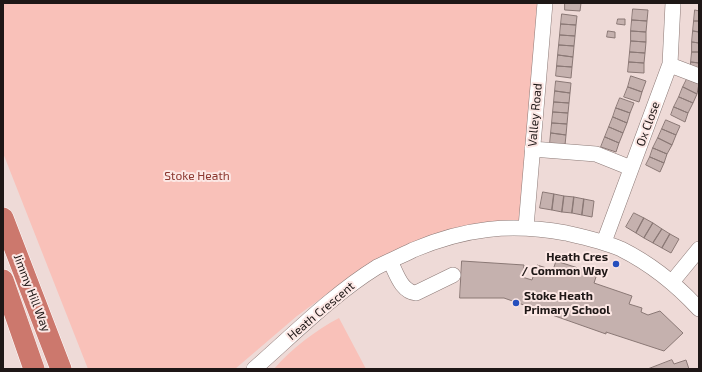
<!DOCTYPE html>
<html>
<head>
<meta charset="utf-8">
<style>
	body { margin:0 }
	#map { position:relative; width:702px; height:372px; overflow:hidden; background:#eedad7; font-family:"Exo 2",sans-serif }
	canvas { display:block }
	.frame { position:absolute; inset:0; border:4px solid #1e1716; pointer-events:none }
</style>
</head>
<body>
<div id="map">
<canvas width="702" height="372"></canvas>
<div class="frame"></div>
</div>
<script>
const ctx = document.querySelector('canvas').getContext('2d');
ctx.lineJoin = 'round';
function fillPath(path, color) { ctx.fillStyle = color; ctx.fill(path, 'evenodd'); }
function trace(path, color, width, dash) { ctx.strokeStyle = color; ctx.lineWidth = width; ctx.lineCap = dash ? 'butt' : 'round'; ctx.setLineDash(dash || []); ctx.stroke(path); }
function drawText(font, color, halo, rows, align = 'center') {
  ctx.font = font + ' "Exo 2",sans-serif'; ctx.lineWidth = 4; ctx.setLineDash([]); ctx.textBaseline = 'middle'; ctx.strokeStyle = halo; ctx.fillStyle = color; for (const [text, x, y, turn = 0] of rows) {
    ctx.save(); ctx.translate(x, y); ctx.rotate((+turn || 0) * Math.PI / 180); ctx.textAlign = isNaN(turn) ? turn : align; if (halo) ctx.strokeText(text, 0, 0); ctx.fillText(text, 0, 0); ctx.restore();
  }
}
const green = new Path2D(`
	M3 3H537L528 148 521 222 480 223 456 228 432 235 342 283 297 316 235 369H88L3 153Z
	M339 318 366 369H274C291 349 316 330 339 318Z`);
const building = new Path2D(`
	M565 3H581L580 11 565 10Z
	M633 9 648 10 647 21 632 20Z
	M695 10 699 11V21H694Z
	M562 14 577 16 576 25 561 24Z
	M618 19H625V25L617 24Z
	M632 20 647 21 646 32 631 31Z
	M694 21H699V32L693 31Z
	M561 24 576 25 575 36 560 35Z
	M608 31 615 32V38L607 37Z
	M631 31 646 32V42L631 41Z
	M693 31 699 32V43L692 42Z
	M560 35 575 36 574 46 559 45Z
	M631 41 646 42 645 53 630 52Z
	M692 42 699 43V52H692Z
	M559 45 574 46 573 57 558 55Z
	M630 52 645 53 644 63 629 62Z
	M692 52H699V63L691 62Z
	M558 55 573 57 572 67 557 66Z
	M629 62 644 63V73L628 72Z
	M691 62 699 63V72L690 71Z
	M557 66 572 67 571 78 556 76Z
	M631 76 646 81 642 92 628 87Z
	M687 79 699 84 697 94 683 87Z
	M556 81 571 83 570 93 555 91Z
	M628 87 642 92 639 102 624 97Z
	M683 87 697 94 693 103 679 97Z
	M555 91 570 93 569 103 554 102Z
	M679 97 693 103 688 113 674 107Z
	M620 98 634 103 630 113 616 108Z
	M554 102 569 103 568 113 553 112Z
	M674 107 688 113 685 122 671 115Z
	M616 108 630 113 627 123 613 117Z
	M553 112 568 113 567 124 552 123Z
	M613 117 627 123 623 133 609 127Z
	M666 120 680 126 676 135 662 129Z
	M552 123 567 124 566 135 551 133Z
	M609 127 623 133 619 143 605 137Z
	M662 129 676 135 672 145 658 138Z
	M551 133 566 135 565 145 550 144Z
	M605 137 619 143 616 152 601 147Z
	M658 138 672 145 667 154 653 148Z
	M653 148 667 154 664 163 650 157Z
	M650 157 664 163 660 172 646 165Z
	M543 192 554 194 552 210 540 208Z
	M554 194 564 196 562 212 552 210Z
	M564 196 574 197 572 213 562 212Z
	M574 197 584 199 582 215 572 213Z
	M584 199 594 201 592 217 582 215Z
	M634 213 644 218 636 233 626 227Z
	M644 218 653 223 644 238 636 233Z
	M653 223 662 229 653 243 644 238Z
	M662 229 670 234 662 248 653 243Z
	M670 234 679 239 671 253 662 248Z
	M462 261 524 265 522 277 532 280 537 265 553 270 556 261 597 274 594 283 632 296 629 304 642 308 641 312 648 315 660 311 683 333 664 351 606 332V334L504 298H460Z
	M672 360 674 364 686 360 689 369H648Z`);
const minor = new Path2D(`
	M670 65 699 76
	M532 149 596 154 631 168
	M526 227 545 3
	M604 242 670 64 673 3
	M390 261C396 272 401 292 416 293L453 275
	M672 282 699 249
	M254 369C294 334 332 295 377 267 389 261 401 256 413 250 465 228 510 223 566 233 584 237 603 241 621 249 651 264 676 284 699 309`);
const highway = new Path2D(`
	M3 218 61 369
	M3 280 34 369`);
const markers = [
	[616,264,4,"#264fbd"],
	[516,303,4,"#264fbd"]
];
const streetNames = [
	["Valley Road",535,115,-85],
	["Ox Close",648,124,-70],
	["Jimmy Hill Way",32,293,69],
	["Heath Crescent",321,311,-40]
];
const parkNames = [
	["Stoke Heath",197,176]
];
const poiNames = [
	["Heath Cres",608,257],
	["/ Common Way",608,271],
	["Stoke Heath",524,296,"left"],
	["Primary School",524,310,"left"]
];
fillPath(green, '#f9c1b9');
fillPath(building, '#c5b1ae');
trace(building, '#8a7875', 1);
trace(minor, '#8c7a77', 16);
trace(highway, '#fff', 22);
trace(minor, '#fff', 15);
trace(highway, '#cc786d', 21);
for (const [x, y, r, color] of markers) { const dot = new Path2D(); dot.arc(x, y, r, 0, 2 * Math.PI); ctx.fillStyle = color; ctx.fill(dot); trace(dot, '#fce7e4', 1.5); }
drawText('12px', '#1e1716', '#fce7e4', streetNames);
drawText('12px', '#8c3931', '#fce7e4', parkNames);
drawText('bold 12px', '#1e1716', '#fce7e4', poiNames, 'right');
</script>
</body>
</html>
